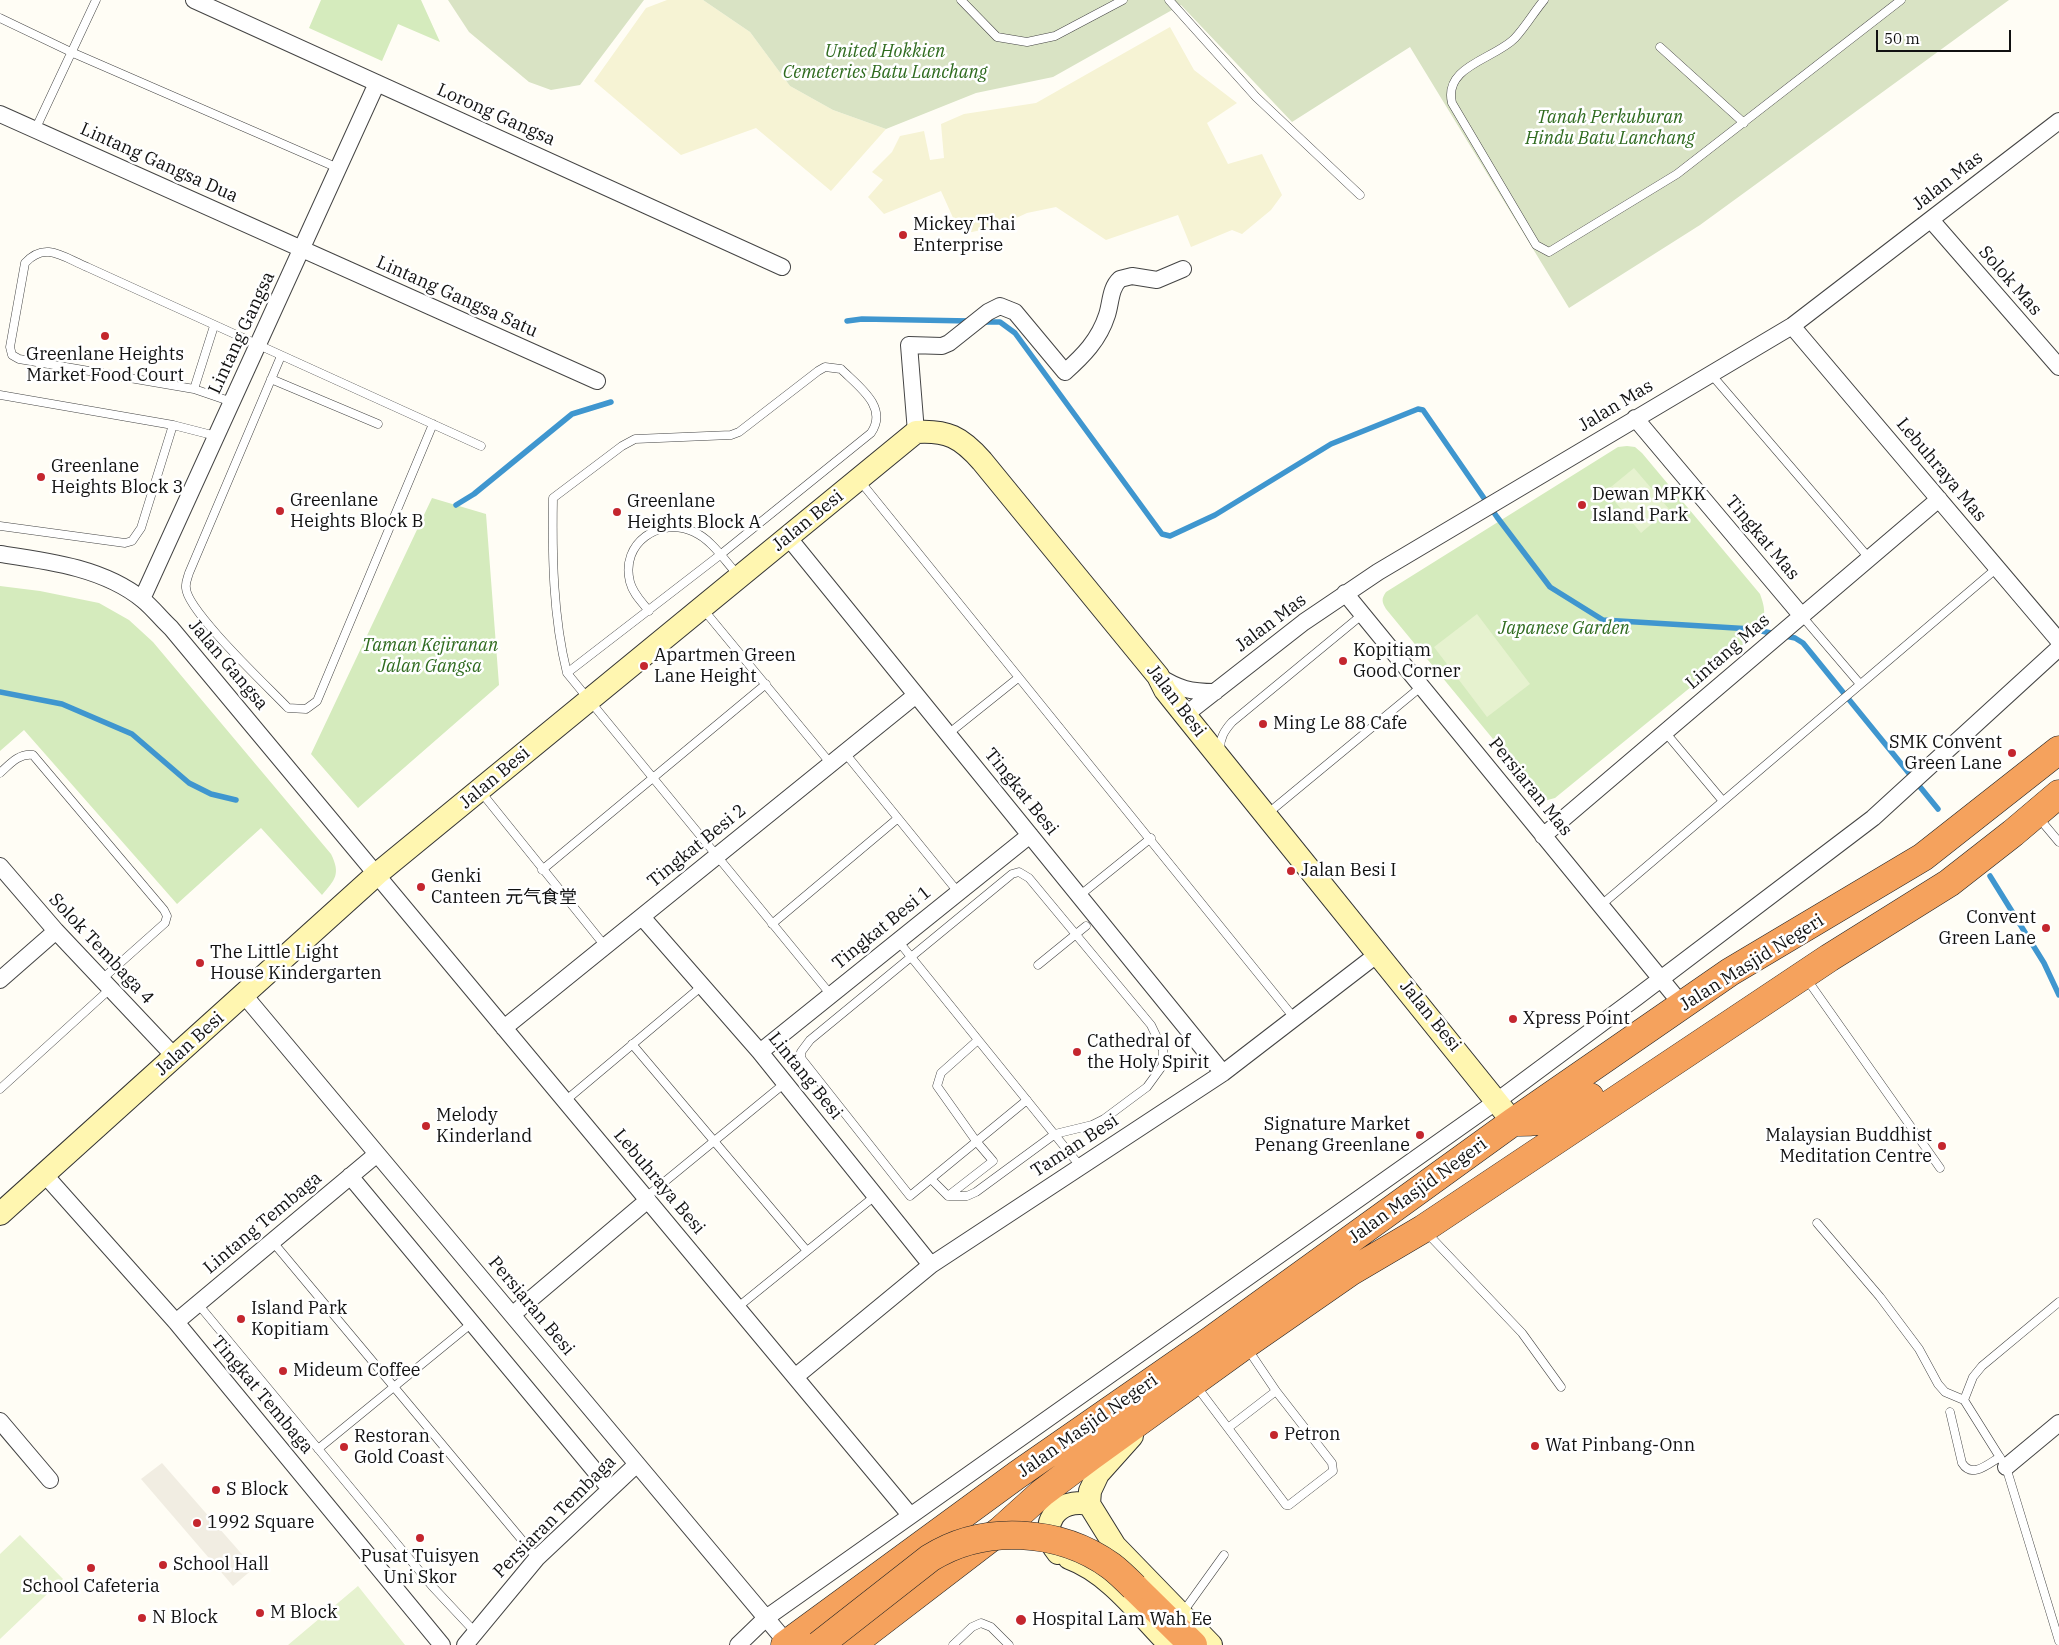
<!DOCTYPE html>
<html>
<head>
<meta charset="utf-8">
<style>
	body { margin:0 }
	#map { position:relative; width:2059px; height:1645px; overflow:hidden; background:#fffdf5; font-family:"IBM Plex Serif",serif }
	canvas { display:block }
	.scale { position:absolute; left:1876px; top:30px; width:135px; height:22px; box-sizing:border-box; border:2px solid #111; border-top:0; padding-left:6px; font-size:15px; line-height:18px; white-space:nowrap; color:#111; -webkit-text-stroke:4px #fff; paint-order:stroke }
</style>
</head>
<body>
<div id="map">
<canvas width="2059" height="1645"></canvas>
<div class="scale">50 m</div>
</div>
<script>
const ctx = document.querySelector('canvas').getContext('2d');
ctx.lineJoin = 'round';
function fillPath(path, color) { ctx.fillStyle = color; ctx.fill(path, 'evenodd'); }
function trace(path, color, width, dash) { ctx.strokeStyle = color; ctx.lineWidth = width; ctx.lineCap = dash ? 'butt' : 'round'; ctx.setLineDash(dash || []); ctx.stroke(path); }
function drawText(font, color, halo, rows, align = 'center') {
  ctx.font = font + ' "IBM Plex Serif","Noto Sans SC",serif'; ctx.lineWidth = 5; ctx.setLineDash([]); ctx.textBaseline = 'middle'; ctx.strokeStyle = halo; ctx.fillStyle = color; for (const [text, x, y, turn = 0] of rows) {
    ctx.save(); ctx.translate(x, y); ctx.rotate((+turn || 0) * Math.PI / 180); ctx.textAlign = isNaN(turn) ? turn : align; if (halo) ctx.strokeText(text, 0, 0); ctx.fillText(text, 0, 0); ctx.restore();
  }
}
const farmland = new Path2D(`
	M667 0H703L750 32 790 86 833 110 886 129 831 191 756 128 681 155 594 81 646 8Z
	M1170 27 1194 70 1237 103 1207 123 1228 164 1262 154 1282 195 1271 210 1242 234 1232 230 1191 247 1178 215 1106 240 1056 207 1027 213 999 226 972 232 959 231 941 191 884 214 868 197 883 180 872 172 892 152 900 136 924 131 930 160 944 158 941 124 964 114 1036 103Z`);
const green = new Path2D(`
	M321 0H421L440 42 398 24 382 61 309 28Z
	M1627 446 1635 447 1642 453 1760 594C1766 610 1766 618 1757 633L1555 798 1544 801 1386 609C1382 602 1381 599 1386 592L1618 447Z
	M432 498 486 514 499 685 358 808 311 754Z
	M0 586 40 591 99 603 129 620 153 642 331 854C341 874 335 880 322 895L261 828 177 904 24 730 0 751Z`);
const cemetery = new Path2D(`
	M448 0H644L580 85 551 90 529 82 469 32Z
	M703 0H2009L1700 225 1569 308 1410 47 1292 122 1181 5 1053 77 976 93 886 129 833 110 790 86 750 32Z`);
const pitch = new Path2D(`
	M1634 468 1669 509 1641 533 1606 491Z
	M1477 614 1530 684 1487 717 1434 647Z
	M20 1535 63 1579 0 1639V1554Z
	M358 1586 405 1645H288Z`);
const plaza = new Path2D(`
	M162 1463 254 1568 233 1586 141 1479Z`);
const stream = new Path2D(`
	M847 321 862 319 970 321
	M982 322H1000L1015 333 1162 534 1170 536 1215 515 1331 444 1418 409 1423 410 1497 517 1550 587 1603 620 1752 629 1795 638 1803 643 1938 809
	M456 505 474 494 572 414 611 402
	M0 692 62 704 132 734 189 783 211 794 236 800
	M1990 876 2044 963 2059 995`);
const lane = new Path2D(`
	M961 0 997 37 1027 42 1055 36 1123 0
	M1169 0 1256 97 1360 195
	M1544 0C1534 12 1526 26 1515 38 1495 59 1443 66 1452 103L1536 245 1549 252 1677 174 1901 0
	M0 18 71 52 338 168
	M1660 47 1744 123
	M35 130 96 0
	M281 356 189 573C188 577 185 583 186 588 187 611 268 687 288 708L306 709 317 701 433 424
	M1710 373 1869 558
	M271 379 378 424
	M194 389 214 326
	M0 395 173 425 141 528 132 541 125 543 0 526
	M232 402 194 389 19 359 12 355 10 347 25 263C45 241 63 257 87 267L481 446
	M173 425 216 436
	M860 481 1295 1019
	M703 609 831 764
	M649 611C642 602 633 594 630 582 620 543 660 516 694 532 711 539 725 561 738 575
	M1801 615 1860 684
	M567 673 720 555 871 433C889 407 858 386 841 369L825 367 818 371 739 432 731 435 635 439 622 446 553 498C552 556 553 617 567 673L831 995
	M1665 732 1722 800
	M948 734 1018 678
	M1220 749C1220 738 1224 731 1232 722L1363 614
	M845 753 958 892
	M0 773C10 764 19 753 33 755L164 910 167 916 165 923 101 980
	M481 792 605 946
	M1267 814 1422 686
	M2038 817 2059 842
	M542 870 766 684
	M1079 896 1151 838
	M1600 906 1997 568
	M772 924 897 819
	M899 942 1080 1166
	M1038 965 1086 926
	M1806 978 1940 1168
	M632 1044 807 1251
	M0 1089 110 989
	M565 1101 702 986
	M932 1180 948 1196H967L976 1192 1055 1134 1092 1125 1104 1119 1147 1087 1163 1065V1050L1151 1025 1029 878 1019 872 1012 874 810 1040 801 1052V1058L910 1196 1027 1100
	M948 1196 993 1161 976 1141 937 1086 941 1073 978 1040
	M646 1197 785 1083
	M1817 1223 1880 1297 1919 1349 1938 1384 1945 1392 1964 1400
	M1427 1233 1522 1333 1561 1387
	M272 1241 537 1558
	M2059 1302 1982 1366 1973 1377 1964 1400 2006 1467 2059 1641
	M198 1304 432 1586 475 1632
	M738 1307 875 1196
	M1197 1387 1286 1505H1289L1333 1471 1332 1463 1276 1391 1247 1348
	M1950 1412 1962 1463C1972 1479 1988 1464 2000 1457
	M1228 1428 1276 1391
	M318 1449 472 1323
	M1183 1612 1224 1555
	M953 1645 972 1627 981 1623 991 1627 1009 1645`);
const street = new Path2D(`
	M194 0 782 267
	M0 114 597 381
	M1931 220 2059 367
	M1792 326 2059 641
	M1635 418 1801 615
	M916 432 909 345 942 346 949 343 988 312 1000 306 1015 312 1065 372C1083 356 1099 340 1107 315 1111 303 1110 288 1120 279L1132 276 1157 280 1183 269
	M788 537 1223 1073
	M0 554C48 561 104 568 143 600 153 608 161 619 171 628L910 1515
	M1345 593 1683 1006
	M142 599 377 83
	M1158 676C1179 689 1190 692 1215 692
	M1185 715 1304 622 1378 572 1792 326 2059 121
	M1543 836 1939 499
	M0 866 56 931 175 1057
	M642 917 760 1052 931 1265
	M0 980 56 931
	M244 995 787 1643
	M504 1028 916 695
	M760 1052 1030 835
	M45 1175 176 1322 442 1645
	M350 1176 610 1489
	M512 1315 648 1200
	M176 1322 377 1154
	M795 1377 931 1265 1223 1073 1379 953
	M0 1421 50 1480
	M2006 1467 2059 1423
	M465 1645 537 1558 637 1464
	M738 1645 766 1618 1497 1101 1637 997 1873 818 2059 648`);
const secondary = new Path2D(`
	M0 1214 377 874 916 432C947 430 961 437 982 461L1158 676 1165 690 1185 715 1513 1122
	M1132 1436 1098 1474 1090 1491 1089 1504 1115 1546 1211 1645
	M1058 1553C1036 1526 1057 1497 1089 1504
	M1069 1558C1110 1573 1140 1615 1170 1645`);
const highway = new Path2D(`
	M1515 1122C1548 1123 1564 1115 1590 1097
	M1134 1587 1193 1645
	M785 1645 1017 1475 1210 1341 1513 1122 1730 972 1923 857 2059 750
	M851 1645 1001 1530 1042 1493 1090 1457 1245 1345 1350 1272 1423 1229 1829 958 1949 883 2013 833 2059 794`);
const highwayBridge = new Path2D(`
	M819 1645 930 1558C984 1524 1060 1529 1111 1566 1119 1572 1127 1580 1134 1587`);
const markers = [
	[903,235,5,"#c4262e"],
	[105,336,5,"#c4262e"],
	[41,477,5,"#c4262e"],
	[1582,505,5,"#c4262e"],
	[280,511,5,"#c4262e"],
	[617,512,5,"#c4262e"],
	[1343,661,5,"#c4262e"],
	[644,666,5,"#c4262e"],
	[1263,724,5,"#c4262e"],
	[2012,753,5,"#c4262e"],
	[1291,871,5,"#c4262e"],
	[421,887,5,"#c4262e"],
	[2046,928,5,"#c4262e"],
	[200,963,5,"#c4262e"],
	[1513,1019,5,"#c4262e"],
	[1077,1052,5,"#c4262e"],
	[426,1126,5,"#c4262e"],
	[1420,1135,5,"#c4262e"],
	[1942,1146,5,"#c4262e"],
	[241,1319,5,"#c4262e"],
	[283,1371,5,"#c4262e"],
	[1274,1435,5,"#c4262e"],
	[1535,1446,5,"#c4262e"],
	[344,1447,5,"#c4262e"],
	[216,1490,5,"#c4262e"],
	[197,1523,5,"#c4262e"],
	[420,1538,5,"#c4262e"],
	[163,1565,5,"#c4262e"],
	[91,1568,5,"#c4262e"],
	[260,1613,5,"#c4262e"],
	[142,1618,5,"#c4262e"],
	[1021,1620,6,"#c4262e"]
];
const parkNames = [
	["United Hokkien",885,52],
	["Cemeteries Batu Lanchang",885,73],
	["Tanah Perkuburan",1610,118],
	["Hindu Batu Lanchang",1610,139],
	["Japanese Garden",1564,629],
	["Taman Kejiranan",430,646],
	["Jalan Gangsa",430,667]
];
const streetNames = [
	["Lorong Gangsa",496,115,24],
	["Lintang Gangsa Dua",159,163,24],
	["Jalan Mas",1948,181,-38],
	["Solok Mas",2010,281,49],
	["Lintang Gangsa Satu",457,297,24],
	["Lintang Gangsa",242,333,-65],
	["Jalan Mas",1616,406,-31],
	["Lebuhraya Mas",1941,470,50],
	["Jalan Besi",808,521,-39],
	["Tingkat Mas",1762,538,50],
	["Jalan Mas",1271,623,-37],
	["Lintang Mas",1728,652,-41],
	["Jalan Gangsa",228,665,50],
	["Jalan Besi",1176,701,53],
	["Jalan Besi",495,778,-40],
	["Persiaran Mas",1530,787,51],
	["Tingkat Besi",1021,792,51],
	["Tingkat Besi 2",697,846,-39],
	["Tingkat Besi 1",882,928,-39],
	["Solok Tembaga 4",101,949,47],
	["Jalan Masjid Negeri",1752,963,-32],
	["Jalan Besi",1430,1016,51],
	["Jalan Besi",190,1044,-42],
	["Lintang Besi",805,1076,51],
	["Taman Besi",1075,1146,-33],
	["Lebuhraya Besi",659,1182,50],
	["Jalan Masjid Negeri",1418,1191,-36],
	["Lintang Tembaga",263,1223,-40],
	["Persiaran Besi",531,1306,50],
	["Tingkat Tembaga",262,1395,50],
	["Jalan Masjid Negeri",1088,1426,-35],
	["Persiaran Tembaga",555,1517,-45]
];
const poiNames = [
	["Mickey Thai",913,225],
	["Enterprise",913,246],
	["Greenlane Heights",105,355,"center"],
	["Market Food Court",105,376,"center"],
	["Greenlane",51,467],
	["Heights Block 3",51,488],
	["Dewan MPKK",1592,495],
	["Island Park",1592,516],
	["Greenlane",290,501],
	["Heights Block B",290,522],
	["Greenlane",627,502],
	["Heights Block A",627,523],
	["Kopitiam",1353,651],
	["Good Corner",1353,672],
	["Apartmen Green",654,656],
	["Lane Height",654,677],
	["Ming Le 88 Cafe",1273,724],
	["SMK Convent",2002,743,"right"],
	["Green Lane",2002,764,"right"],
	["Jalan Besi I",1301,871],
	["Genki",431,877],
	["Canteen 元气食堂",431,898],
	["Convent",2036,918,"right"],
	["Green Lane",2036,939,"right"],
	["The Little Light",210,953],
	["House Kindergarten",210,974],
	["Xpress Point",1523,1019],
	["Cathedral of",1087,1042],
	["the Holy Spirit",1087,1063],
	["Melody",436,1116],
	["Kinderland",436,1137],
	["Signature Market",1410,1125,"right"],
	["Penang Greenlane",1410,1146,"right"],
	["Malaysian Buddhist",1932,1136,"right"],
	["Meditation Centre",1932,1157,"right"],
	["Island Park",251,1309],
	["Kopitiam",251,1330],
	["Mideum Coffee",293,1371],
	["Petron",1284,1435],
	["Restoran",354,1437],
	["Gold Coast",354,1458],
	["Wat Pinbang-Onn",1545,1446],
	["S Block",226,1490],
	["1992 Square",207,1523],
	["Pusat Tuisyen",420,1557,"center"],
	["Uni Skor",420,1578,"center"],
	["School Hall",173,1565],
	["School Cafeteria",91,1587,"center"],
	["M Block",270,1613],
	["N Block",152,1618],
	["Hospital Lam Wah Ee",1032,1620]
];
fillPath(farmland, '#f6f3d4');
fillPath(green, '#d5ebbd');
fillPath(cemetery, '#d9e3c4');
fillPath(pitch, '#e6f2cf');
fillPath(plaza, '#f1ede2');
trace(stream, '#3f96cf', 5.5);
trace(lane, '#444', 9);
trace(street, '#444', 18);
trace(secondary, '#333', 24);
trace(highway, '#222', 29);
trace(lane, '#fff', 8);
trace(street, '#fff', 16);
trace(secondary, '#fff6b0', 22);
trace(highway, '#f5a25d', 28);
trace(highwayBridge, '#222', 29, []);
trace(highwayBridge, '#f5a25d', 28);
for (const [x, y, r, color] of markers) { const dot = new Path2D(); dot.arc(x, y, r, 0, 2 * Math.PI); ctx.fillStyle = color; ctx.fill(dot); trace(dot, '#fff', 2); }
drawText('italic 18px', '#2f6b1f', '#fff', parkNames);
drawText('18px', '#111', '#fff', streetNames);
drawText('18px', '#111', '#fff', poiNames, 'left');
</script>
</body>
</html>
